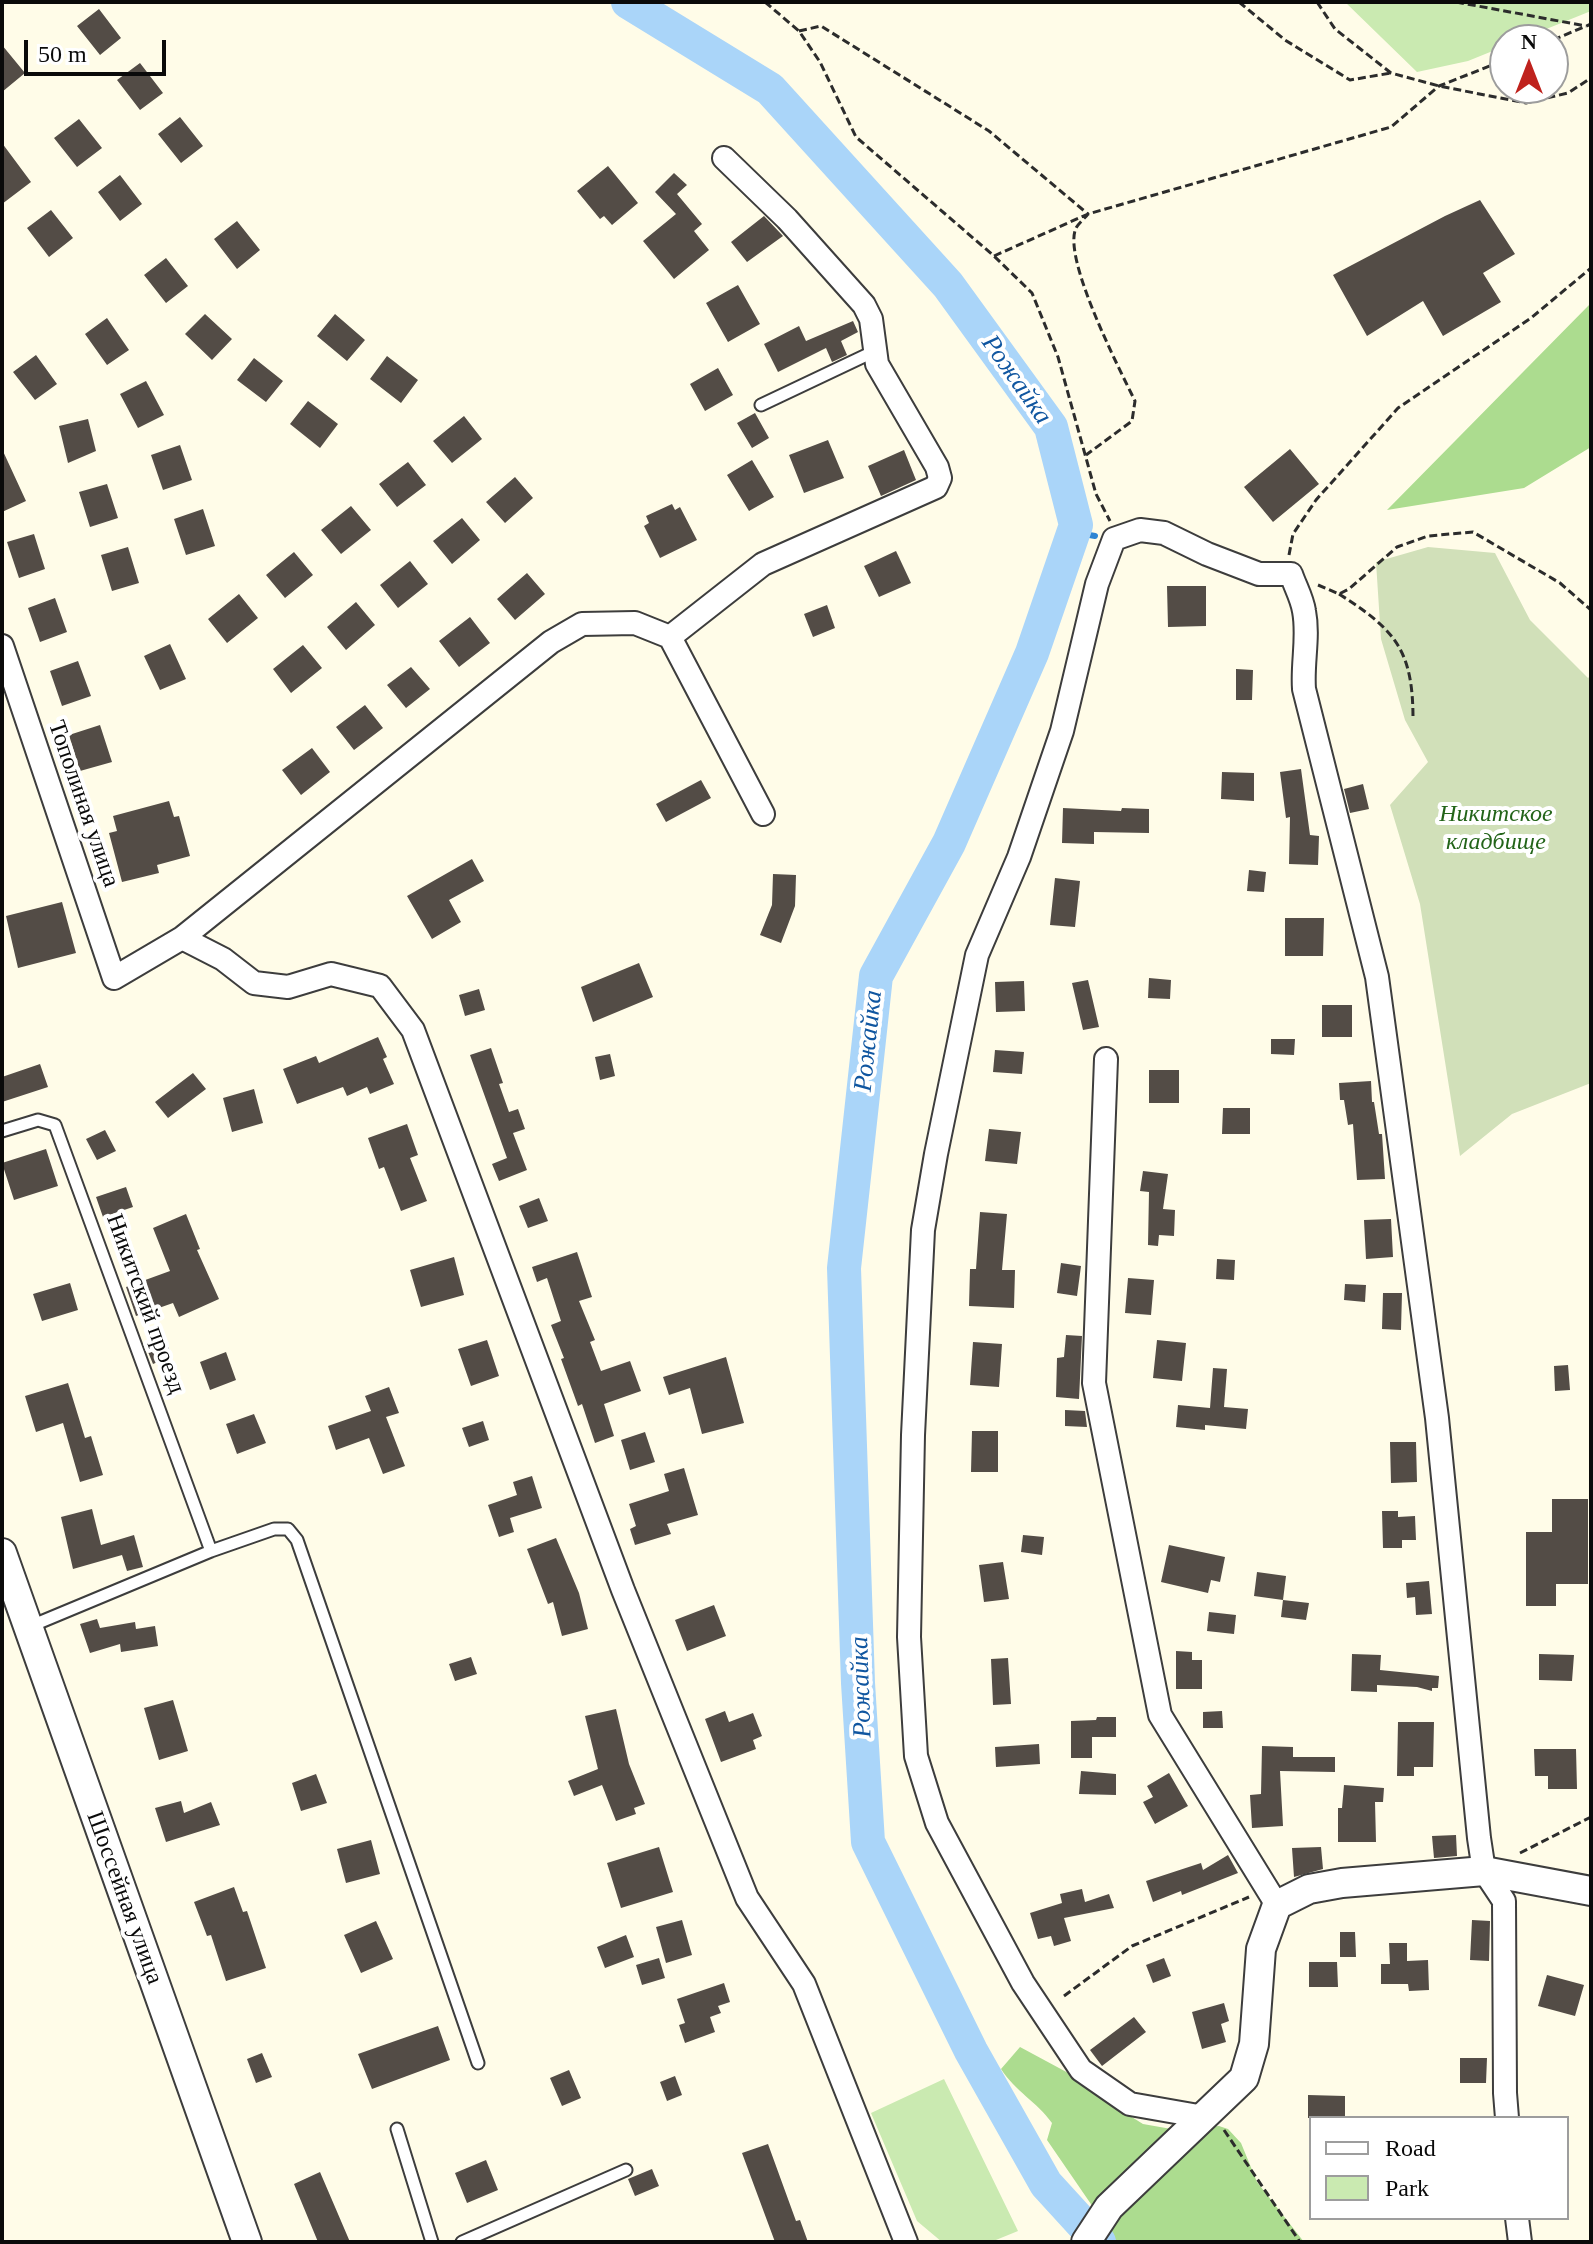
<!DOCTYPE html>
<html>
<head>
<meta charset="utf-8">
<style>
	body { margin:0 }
	#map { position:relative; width:1593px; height:2244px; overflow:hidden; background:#fffce8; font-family:"Times New Roman",serif }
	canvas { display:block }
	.frame { position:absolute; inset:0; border:4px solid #0a0a0a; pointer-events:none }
	.legend { position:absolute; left:1309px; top:2116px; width:260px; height:104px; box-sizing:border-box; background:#fff; border:2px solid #9d9d9d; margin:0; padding:10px 14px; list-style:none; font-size:24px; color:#0a0a0a }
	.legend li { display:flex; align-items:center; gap:16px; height:40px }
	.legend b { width:40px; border:2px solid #9d9d9d }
	.north { position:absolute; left:1489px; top:24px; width:80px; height:80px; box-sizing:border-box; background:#fff; border:2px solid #9d9d9d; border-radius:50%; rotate:0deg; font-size:22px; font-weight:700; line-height:32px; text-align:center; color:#0a0a0a }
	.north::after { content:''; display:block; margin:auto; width:28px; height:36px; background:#bf221d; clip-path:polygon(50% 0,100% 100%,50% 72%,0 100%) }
	.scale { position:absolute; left:24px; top:40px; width:142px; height:36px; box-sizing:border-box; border:4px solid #0a0a0a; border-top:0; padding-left:10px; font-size:24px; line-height:28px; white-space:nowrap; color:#0a0a0a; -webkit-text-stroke:6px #fff; paint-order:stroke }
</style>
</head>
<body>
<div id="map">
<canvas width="1593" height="2244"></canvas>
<div class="frame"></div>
<ul class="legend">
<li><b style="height:10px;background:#fff"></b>Road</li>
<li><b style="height:22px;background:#caeab1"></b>Park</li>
</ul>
<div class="north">N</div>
<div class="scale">50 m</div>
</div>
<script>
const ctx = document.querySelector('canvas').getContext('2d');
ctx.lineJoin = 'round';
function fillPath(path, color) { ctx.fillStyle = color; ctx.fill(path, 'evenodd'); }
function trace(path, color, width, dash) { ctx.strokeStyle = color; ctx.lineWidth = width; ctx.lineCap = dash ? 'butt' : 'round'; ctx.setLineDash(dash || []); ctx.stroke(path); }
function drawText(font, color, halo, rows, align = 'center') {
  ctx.font = font + ' "Times New Roman",serif'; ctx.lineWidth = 8; ctx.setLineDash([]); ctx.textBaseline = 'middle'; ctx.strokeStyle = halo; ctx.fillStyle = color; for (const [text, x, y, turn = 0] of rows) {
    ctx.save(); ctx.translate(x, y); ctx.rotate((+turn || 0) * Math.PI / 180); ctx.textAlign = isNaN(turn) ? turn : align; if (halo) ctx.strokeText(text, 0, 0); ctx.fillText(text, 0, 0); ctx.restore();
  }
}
const green = new Path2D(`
	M1345 2H1591V11L1519 40H1505V46L1468 61 1417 72Z
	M944 2079 1018 2231 991 2242H942L917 2221 871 2113Z`);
const forest = new Path2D(`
	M1591 303V447L1524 488 1387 510Z
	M1020 2047 1072 2075 1077 2083 1143 2124 1177 2130 1219 2126 1228 2129 1241 2143 1257 2182 1304 2242H1117L1047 2140 1052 2123C1037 2102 1015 2091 1001 2069Z`);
const cemetery = new Path2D(`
	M1428 547 1495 553 1530 620 1588 678 1591 675V1083L1512 1114 1460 1156 1420 904 1390 805 1428 762 1405 720 1381 639 1376 562Z`);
const stream = new Path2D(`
	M1076 525 1084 534 1095 536`);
const river = new Path2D(`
	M628 2 770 89 948 285 1051 427 1076 525 1032 653 949 843 876 976 844 1268 858 1683 868 1842 971 2051 1046 2184 1099 2242`);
const building = new Path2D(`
	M99 9 121 38 100 55 77 26Z
	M2 45 25 73 2 92Z
	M140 63 163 93 140 110 117 80Z
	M180 117 203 146 181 163 158 134Z
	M79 119 102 148 77 167 54 138Z
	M2 143 31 182 2 204Z
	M608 166 638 203 612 225 604 216 600 219 577 191Z
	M674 173 687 185 677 194 702 224 694 231 709 250 674 279 643 241 676 214 655 192Z
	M120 175 142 204 120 221 98 192Z
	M1480 200 1515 254 1483 273 1501 302 1443 336 1423 301 1367 336 1333 275 1445 216Z
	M51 210 73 238 49 257 27 228Z
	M764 216 783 236 747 262 731 242Z
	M237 221 260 250 237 269 214 239Z
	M166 258 188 286 166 303 144 275Z
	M738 285 760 324 728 342 706 303Z
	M205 314 232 339 212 360 185 334Z
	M335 314 365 340 347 361 317 336Z
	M107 318 129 350 107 365 85 334Z
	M853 321 858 332 841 341 847 355 832 362 826 348 778 372 764 344 799 326 806 341Z
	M36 355 57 384 35 400 13 372Z
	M387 356 418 380 401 403 370 379Z
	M254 358 283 381 266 402 237 380Z
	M718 368 733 395 705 411 690 384Z
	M146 381 164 415 138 428 120 394Z
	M308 401 338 424 320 448 290 424Z
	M755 413 769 438 752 448 737 423Z
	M464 416 482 439 452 463 433 441Z
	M88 419 96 451 68 463 59 426Z
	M828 440 844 478 804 493 789 455Z
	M180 445 192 480 163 490 151 455Z
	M2 449 26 501 2 512Z
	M1290 449 1319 484 1273 522 1244 487Z
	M904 450 916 480 881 496 868 466Z
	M752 460 774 497 749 511 727 475Z
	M408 462 426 485 397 507 379 484Z
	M515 477 533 498 505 523 486 502Z
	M107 484 118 518 90 527 79 492Z
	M672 504 675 510 680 507 697 540 660 558 644 526 649 523 646 516Z
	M351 506 371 530 341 554 321 530Z
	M203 509 215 546 186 555 174 519Z
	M462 518 480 540 452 564 433 541Z
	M34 534 45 569 19 578 7 542Z
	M128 547 139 583 112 591 101 555Z
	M896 551 911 583 879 597 864 566Z
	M294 552 313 575 285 598 266 575Z
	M410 561 428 584 398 608 380 585Z
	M527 573 545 594 515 620 497 599Z
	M1167 586H1206V626L1168 627Z
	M239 594 258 618 227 643 208 619Z
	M55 598 67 632 40 642 28 608Z
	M356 602 375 625 346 650 327 627Z
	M827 605 835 628 813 637 804 614Z
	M470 617 490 643 459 667 439 641Z
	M170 644 186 679 160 690 144 656Z
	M303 645 322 668 291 693 273 669Z
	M78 661 91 696 62 706 50 671Z
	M411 667 430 689 406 708 387 685Z
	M1236 669 1253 670 1252 700H1236Z
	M365 705 383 728 354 750 336 727Z
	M100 725 112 762 80 771 69 735Z
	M312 748 330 772 301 795 282 770Z
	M1301 769 1310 835 1319 836 1318 865 1289 864 1290 817 1286 818 1280 772Z
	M1222 772 1254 773V801L1221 799Z
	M701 780 711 798 666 822 656 804Z
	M1363 784 1369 809 1350 813 1344 789Z
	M169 801 174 817 179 816 190 856 157 865 159 873 122 882 109 833 117 831 113 816Z
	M1063 808 1121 811 1122 808 1149 809V833L1094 832V844L1062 843Z
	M472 859 484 881 449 900 461 922 432 939 407 896Z
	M1249 870 1266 872 1264 892 1247 891Z
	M773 874 796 875 795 906 781 943 760 935 772 905Z
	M1055 878 1080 881 1075 927 1050 925Z
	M62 902 76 953 18 968 6 916Z
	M1285 918H1324L1323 956H1285Z
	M639 963 653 997 593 1022 581 987Z
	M1149 978 1171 980 1170 999 1148 998Z
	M1088 980 1099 1027 1083 1030 1072 983Z
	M1024 981 1025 1011 996 1012 995 982Z
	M479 989 485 1010 465 1016 459 995Z
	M1322 1005H1352V1037H1322Z
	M378 1037 387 1057 383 1059 394 1084 370 1094 367 1087 347 1096 343 1087 297 1104 283 1069 316 1056 319 1063Z
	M1271 1039H1295L1294 1055 1271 1054Z
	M491 1048 503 1083 499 1084 509 1112 518 1109 525 1129 513 1133 527 1170 499 1181 492 1164 507 1158 470 1055Z
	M995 1050 1024 1052 1022 1074 993 1072Z
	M610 1054 615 1076 600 1080 595 1057Z
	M40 1064 48 1087 2 1102V1077Z
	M1149 1070H1179V1103H1149Z
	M193 1073 206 1089 168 1118 155 1102Z
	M1371 1081 1372 1102H1374L1379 1134H1382L1385 1179 1357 1180 1353 1124 1348 1125 1344 1100H1340L1339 1083Z
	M254 1089 263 1123 232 1132 223 1098Z
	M1223 1108H1250V1134H1222Z
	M407 1124 418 1155 410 1158 427 1201 401 1211 384 1167 379 1169 368 1138Z
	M989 1129 1021 1132 1017 1164 985 1161Z
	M105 1130 116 1151 97 1160 86 1139Z
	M46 1149 58 1186 14 1200 2 1163Z
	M1143 1171 1168 1174 1163 1209 1175 1210 1174 1236 1159 1235 1158 1246 1148 1245 1149 1192 1140 1191Z
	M126 1187 133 1207 103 1217 96 1197Z
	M539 1198 548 1221 528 1228 519 1206Z
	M980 1212 1007 1214 1002 1270H1015L1014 1308 969 1306 970 1269H976Z
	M186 1214 200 1249 197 1250 219 1299 179 1317 173 1303 136 1316 126 1287 170 1271 153 1228Z
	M1391 1219 1393 1257 1366 1259 1364 1220Z
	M577 1252 592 1297 579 1301 595 1340 590 1342 601 1371 630 1361 641 1391 604 1404 614 1436 595 1443 582 1404 578 1406 561 1359 564 1358 551 1325 561 1321 547 1278 537 1282 532 1267Z
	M454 1257 464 1295 421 1307 410 1270Z
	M1217 1259 1235 1260 1234 1280 1216 1279Z
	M1061 1263 1081 1266 1077 1296 1057 1293Z
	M1128 1278 1154 1280 1151 1315 1125 1313Z
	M70 1283 78 1310 42 1321 33 1294Z
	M1345 1284 1366 1285 1365 1302 1344 1300Z
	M1383 1293H1402L1401 1330 1382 1329Z
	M1066 1335 1082 1336 1079 1399 1056 1397 1057 1358 1064 1357Z
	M165 1339 172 1356 153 1364 146 1347Z
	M487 1340 499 1376 471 1386 458 1349Z
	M1157 1340 1186 1343 1182 1381 1153 1378Z
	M973 1342 1002 1344 999 1387 970 1385Z
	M226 1352 236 1380 210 1390 200 1362Z
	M726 1357 744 1423 702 1434 690 1388 669 1395 663 1377Z
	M1568 1365 1570 1390 1555 1391 1554 1366Z
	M1213 1368 1227 1369 1224 1407 1248 1409 1246 1429 1205 1425V1430L1176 1427 1178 1405 1210 1408Z
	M68 1383 85 1438 91 1436 103 1475 80 1482 63 1423 36 1432 25 1396Z
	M389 1387 399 1413 386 1417 405 1466 383 1474 369 1438 336 1450 328 1426 371 1411 365 1396Z
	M1065 1410 1085 1411 1087 1427 1065 1426Z
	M254 1414 266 1443 237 1454 226 1424Z
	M483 1421 489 1440 469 1447 462 1428Z
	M972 1431H998V1472H971Z
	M645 1432 655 1462 630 1470 621 1440Z
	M1390 1442H1416L1417 1482 1391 1483Z
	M684 1468 698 1515 667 1524 671 1534 635 1545 630 1529 636 1526 629 1504 669 1491 664 1474Z
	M532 1476 542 1508 510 1518 514 1532 499 1537 488 1505 517 1495 513 1482Z
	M1552 1499H1588V1584H1556V1606H1526V1532H1552Z
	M92 1509 101 1545 134 1535 143 1567 127 1571 122 1555 73 1569 61 1517Z
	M1382 1511H1398V1517L1415 1516 1416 1540H1402V1548H1383Z
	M1023 1535 1044 1537 1042 1555 1021 1552Z
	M556 1538 579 1593 588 1629 562 1636 553 1602 548 1604 527 1549Z
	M1169 1545 1225 1557 1220 1582 1211 1580 1208 1593 1161 1582Z
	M1003 1562 1009 1599 984 1602 979 1565Z
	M1257 1572 1286 1576 1283 1600 1254 1596Z
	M1429 1581 1432 1614 1416 1615 1415 1597 1407 1598 1406 1583Z
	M1283 1600 1309 1603 1306 1620 1281 1617Z
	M714 1605 726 1636 687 1651 675 1620Z
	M1209 1612 1236 1615 1234 1634 1207 1631Z
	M97 1619 100 1628 135 1622 136 1629 155 1626 158 1646 121 1652 120 1644 90 1653 80 1624Z
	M1176 1651 1192 1652V1660H1202V1689H1176Z
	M1352 1654 1381 1655 1380 1670 1439 1676 1438 1688H1432V1691L1417 1687 1377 1685V1692L1351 1691Z
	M1539 1654 1574 1655 1572 1681 1539 1680Z
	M471 1657 477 1674 455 1681 449 1664Z
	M1008 1658 1011 1704 993 1705 991 1659Z
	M173 1700 188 1751 159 1760 144 1708Z
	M616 1709 629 1764 645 1804 634 1808 636 1814 616 1821 602 1785 574 1796 568 1781 598 1769 585 1716Z
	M725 1711 729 1722 753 1713 762 1736 753 1740 756 1749 721 1762 705 1719Z
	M1222 1711 1223 1728H1203V1712Z
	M1097 1717H1116V1737H1092V1758H1071V1721L1096 1720Z
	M1398 1722H1434L1433 1767H1414V1776H1397Z
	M1039 1744 1040 1764 996 1767 995 1747Z
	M1262 1746 1293 1747V1757H1335V1772L1280 1771 1283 1826 1252 1828 1250 1795 1261 1794Z
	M1534 1749H1576L1577 1789H1548V1776H1535Z
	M1081 1771 1116 1774V1795L1079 1794Z
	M1169 1773 1188 1806 1155 1824 1143 1802 1153 1797 1147 1786Z
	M316 1774 327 1803 301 1811 292 1783Z
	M1344 1785 1384 1788 1383 1802H1375L1376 1842H1338V1808H1342Z
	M181 1801 184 1813 211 1802 220 1825 166 1842 155 1808Z
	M1456 1835 1457 1856 1434 1858 1432 1836Z
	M371 1840 380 1874 346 1883 337 1849Z
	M659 1847 673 1892 621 1908 607 1863Z
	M1321 1847 1323 1869 1294 1877 1292 1848Z
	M1228 1855 1238 1873 1182 1895 1181 1891 1153 1902 1146 1881 1201 1863 1203 1870Z
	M234 1887 243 1912 247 1911 266 1968 226 1981 211 1935 207 1936 194 1902Z
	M1082 1889 1085 1902 1109 1894 1114 1908 1064 1918 1071 1941 1054 1946 1051 1936 1038 1939 1030 1913 1062 1903 1060 1894Z
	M682 1920 692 1955 666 1963 656 1927Z
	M1472 1920 1490 1921 1489 1961 1470 1960Z
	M376 1921 393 1959 361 1973 344 1935Z
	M1340 1932H1355L1356 1957H1340Z
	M626 1935 634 1957 605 1968 597 1947Z
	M1389 1943H1407V1961L1428 1960 1429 1990 1409 1991 1408 1984H1381V1964H1390Z
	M659 1958 665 1978 642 1985 636 1965Z
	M1164 1958 1171 1976 1153 1983 1146 1965Z
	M1309 1962H1337L1338 1987H1309Z
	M1547 1975 1584 1985 1575 2016 1538 2006Z
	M724 1983 730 2002 718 2006 721 2013 710 2017 715 2032 685 2043 679 2025 685 2023 677 1999Z
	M1224 2003 1229 2021 1221 2024 1226 2042 1202 2049 1192 2012Z
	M1134 2017 1146 2032 1102 2066 1090 2050Z
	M438 2026 450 2060 372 2089 358 2054Z
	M262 2053 272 2077 256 2083 247 2059Z
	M1460 2058H1487L1486 2083H1460Z
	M569 2070 581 2098 562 2106 550 2078Z
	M675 2076 682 2095 667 2101 660 2082Z
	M1308 2095 1345 2096V2118H1308Z
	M768 2144 796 2221 800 2220 808 2242H775L742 2153Z
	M486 2160 498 2190 467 2203 455 2173Z
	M652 2169 659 2186 635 2196 628 2179Z
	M320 2172 350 2242H318L294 2184Z`);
const path = new Path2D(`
	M765 2 799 31 820 62 856 137 994 256 1032 293 1058 357 1096 494 1110 521
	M1239 2 1285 40 1350 80 1391 73
	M1317 2 1335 29 1391 73 1439 86 1526 103 1568 93 1591 78
	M1456 2 1586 26
	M799 31 821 26 989 131 1088 214C1085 218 1078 224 1076 228 1062 258 1120 370 1135 401L1132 421 1086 455
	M1553 40 1591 24
	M994 256 1088 214 1391 127 1439 86 1505 60
	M1289 555 1293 534 1316 500 1398 408 1531 318 1591 268
	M1318 585 1339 594 1349 589 1397 547 1428 536 1473 532 1560 583 1591 610
	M1339 594C1396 630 1413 651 1413 719
	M1520 1853 1591 1817
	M1064 1996 1132 1946 1249 1897
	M1224 2130 1300 2242`);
const service = new Path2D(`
	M761 405 875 351
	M2 1131 38 1120 55 1125 211 1551
	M31 1626 211 1551 274 1529H288L297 1540 478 2063
	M397 2129 432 2242
	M462 2242 626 2170`);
const minor = new Path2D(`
	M670 637 763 564 936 487 940 478 937 467 877 364 871 319 864 305 787 219 724 158
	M2 646 114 978 182 938 551 642 582 624 635 623 670 637 763 814
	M182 938 223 959 254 983 288 987 331 974 380 986 413 1030 623 1590 747 1898 804 1984 906 2242
	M1106 1059 1094 1383 1160 1715 1277 1905
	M1204 2117 1130 2104 1081 2070 1023 1983 937 1823 916 1756 909 1637 913 1435 923 1230 936 1154 977 955 1019 857 1062 731 1097 584 1114 539 1140 530 1164 533 1207 554 1259 574H1291C1295 586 1302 598 1304 611 1309 637 1302 663 1304 689L1377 977 1437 1418 1479 1838 1484 1871 1504 1901 1505 2093 1507 2118
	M1517 2218 1520 2242`);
const tertiary = new Path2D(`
	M2 1553 247 2242
	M1086 2242 1109 2207 1244 2078 1254 2044 1261 1949 1277 1905 1309 1889 1342 1883 1484 1871 1591 1891`);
const streetNames = [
	["Тополиная улица",83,804,71],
	["Никитский проезд",145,1304,70],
	["Шоссейная улица",124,1898,70]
];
const parkNames = [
	["Никитское",1496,815],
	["кладбище",1496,843]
];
const waterNames = [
	["Рожайка",1016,380,55],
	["Рожайка",869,1041,-84],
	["Рожайка",862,1687,-92]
];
fillPath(green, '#caeab1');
fillPath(forest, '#acdc8f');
fillPath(cemetery, '#d1e0b9');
trace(stream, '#2e85d3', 6);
trace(river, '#aad5f9', 34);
fillPath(building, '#534c46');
trace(service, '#3d3d3d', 15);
trace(minor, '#3d3d3d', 26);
trace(tertiary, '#3d3d3d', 32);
trace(path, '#2c2c2c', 3, [8, 4]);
trace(service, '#fff', 11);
trace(minor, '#fff', 22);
trace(tertiary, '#fff', 28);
drawText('24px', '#0a0a0a', '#fff', streetNames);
drawText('italic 24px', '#236419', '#fff', parkNames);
drawText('italic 26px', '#1056a0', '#fff', waterNames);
</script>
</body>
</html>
